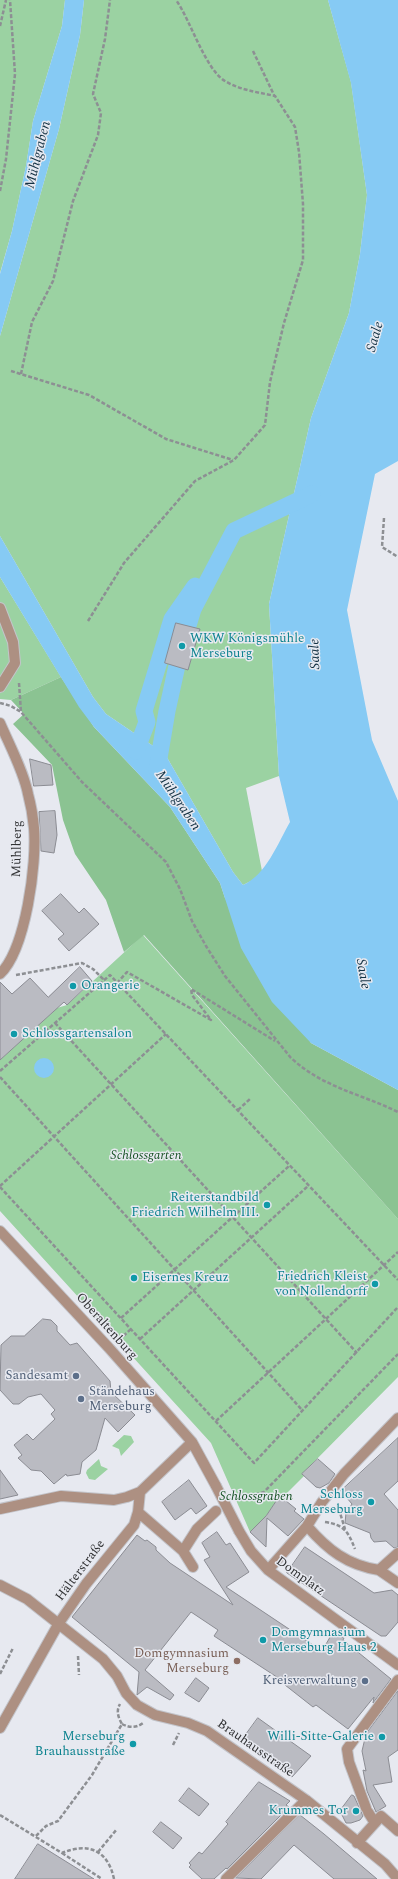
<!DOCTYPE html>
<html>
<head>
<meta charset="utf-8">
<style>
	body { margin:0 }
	canvas { display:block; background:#e7e9f0 }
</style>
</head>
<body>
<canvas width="398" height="1879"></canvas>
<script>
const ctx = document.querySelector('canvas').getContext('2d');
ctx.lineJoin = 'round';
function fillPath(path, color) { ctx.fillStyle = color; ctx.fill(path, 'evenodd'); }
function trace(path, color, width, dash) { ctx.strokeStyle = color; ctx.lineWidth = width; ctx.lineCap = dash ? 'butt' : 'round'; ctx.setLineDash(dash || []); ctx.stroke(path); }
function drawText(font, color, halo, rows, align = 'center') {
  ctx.font = font + ' Spectral,serif'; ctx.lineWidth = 3; ctx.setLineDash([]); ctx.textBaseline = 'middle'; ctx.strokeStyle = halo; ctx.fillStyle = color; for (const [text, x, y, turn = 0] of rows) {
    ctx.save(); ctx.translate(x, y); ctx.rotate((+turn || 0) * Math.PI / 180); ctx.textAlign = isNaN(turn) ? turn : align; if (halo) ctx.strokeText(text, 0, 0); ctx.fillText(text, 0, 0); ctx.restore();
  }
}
const green = new Path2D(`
	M0 0H65L62 26 33 121 26 166 12 231 0 273Z
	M84 0H328L351 82 367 195 360 254 349 313 311 418 269 604 279 776 246 788 262 871 253 880 243 885 233 872 165 754 106 714 93 697 0 536V336L59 129 80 35Z
	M0 577 61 677 11 700 0 699Z
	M143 935 398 1219V1377L302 1474 304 1476 282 1498 280 1496 266 1516 250 1532 211 1443 0 1211V1060L57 1008 67 1005Z
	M124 1435 131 1436 134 1442 121 1456 119 1449 112 1446Z
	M99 1459 101 1466 108 1469 95 1480 89 1479 86 1473 87 1470Z`);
const forest = new Path2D(`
	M61 677 94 727 170 807 220 883 225 898 311 1043 398 1090V1219L144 935 124 952 106 900 75 854 63 820 52 765 13 724 24 714 11 700Z`);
const water = new Path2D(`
	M65 0H84L80 35 59 129 0 336V274L12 231 26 166 33 121 62 26Z
	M328 0H398V461L375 474 347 610 372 740 398 801V1090L311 1043 272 1002 241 948 220 883 170 807 94 727 79 707 0 577V536L93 697 106 714 165 754 233 872 243 885C266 875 278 843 290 822L279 776 269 604 311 418 349 313 360 254 367 195 351 83Z
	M34 1068a10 10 0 1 1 20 0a10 10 0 1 1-20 0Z`);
const canal = new Path2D(`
	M136 751 147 722 144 711 172 619 195 586
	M157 770 167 711 180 652 193 609 234 531 312 494`);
const building = new Path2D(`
	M176 623 200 629 188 670 165 663Z
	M30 759 51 765 53 785 34 786Z
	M55 811 57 835 54 853 41 851 39 812Z
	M61 894 79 913 84 908 99 924 69 951 58 939 64 934 42 911Z
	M80 967 92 981 67 1005 64 1002 0 1060V982L12 994 30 978 48 997Z
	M43 1319 51 1320 57 1326V1331L70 1345 77 1343 110 1381 111 1392 135 1415 118 1432 105 1418 96 1450 82 1462 80 1474 67 1476 66 1474 54 1484 41 1471 31 1470 18 1458 22 1455 14 1445 27 1434 33 1440 55 1419 51 1414 55 1410 41 1394 28 1397 19 1404H13L0 1390 1 1345 11 1336H24Z
	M398 1438V1481L384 1494 398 1510V1547L394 1548 386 1541 374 1542 371 1538 370 1533 345 1523 346 1513 352 1504 341 1491Z
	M318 1459 335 1474 329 1483 320 1488 316 1487 302 1474Z
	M0 1470 18 1495 0 1499Z
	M189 1480 207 1506 196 1514 191 1508 175 1520 162 1502Z
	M280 1496 296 1509 294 1511 304 1519 288 1536 267 1518 266 1547 250 1532 266 1516Z
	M217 1532 226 1545 230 1543 249 1572 226 1587 322 1651 333 1632 344 1638 343 1640 391 1679 373 1703 374 1697 348 1729 316 1705 313 1707 285 1685 286 1683 214 1636 218 1630 191 1612 145 1670 174 1695 170 1700 147 1687 137 1695 139 1672 72 1617 137 1535 145 1541 147 1540 156 1547V1550L170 1563 233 1605 204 1560 210 1557 202 1543Z
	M305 1547 374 1593 392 1590 398 1595V1622L386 1636H381L287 1573Z
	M196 1678 209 1688 199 1702 185 1693Z
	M398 1691V1750L388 1757 392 1782 373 1785 386 1806 376 1812 367 1791 363 1770 366 1771 362 1751 366 1734Z
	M258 1718 311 1756 292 1777 242 1740Z
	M259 1782 290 1801 286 1805 289 1807 227 1869 226 1868 214 1879H202L189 1867 191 1865 189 1863 199 1852 202 1854 228 1824 226 1822Z
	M189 1788 209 1804 199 1816 179 1801Z
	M352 1795 354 1796 363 1816 360 1820 351 1823H346L341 1813 342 1808Z
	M300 1815 324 1834 377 1879H334L294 1845 261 1879 236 1878Z
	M161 1822 182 1838 173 1849 153 1832Z
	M38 1844 94 1879H15Z`);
const path = new Path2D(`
	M0 26 6 0
	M253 51 274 95
	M0 191 6 159 15 74 10 0
	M11 371 89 395 166 439 233 460
	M21 374 32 322 53 281 73 201 98 135 101 113 93 94 105 39 110 0
	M384 518 382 547 398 557
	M88 621 124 563 195 481 234 460 265 425 270 382 284 323 303 260V204L299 152 295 127 275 96C257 92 240 90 225 81 205 69 191 21 176 0
	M19 683 21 712
	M0 703 11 706 21 712 82 782 166 862 180 889 192 921 206 946 225 976 291 1058C324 1088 359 1093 398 1112
	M16 975 82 963 93 969 104 980
	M117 983 127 972 211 1020 192 995 191 989 275 1041
	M55 1023 357 1353
	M0 1071 110 975 398 1280
	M0 1077 303 1411
	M238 1110 250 1099
	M0 1186 166 1034
	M0 1187 254 1463 398 1307
	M121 1318 289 1166
	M140 1339 308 1186
	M119 1340 131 1329
	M216 1421 398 1252
	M238 1500 264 1492 398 1354
	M337 1503 345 1529
	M325 1522C344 1525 348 1531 355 1549
	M78 1656 79 1675
	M0 1674 13 1648
	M122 1724C130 1728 136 1728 143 1723
	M173 1745 179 1733
	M0 1815 62 1853C88 1842 108 1850 114 1879
	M36 1836 46 1826 58 1821 92 1775 122 1724C118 1717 116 1711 120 1704
	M98 1852 117 1829
	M62 1853 102 1879`);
const minor = new Path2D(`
	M0 608 13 642 15 663 0 687
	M0 723C9 744 24 772 28 794 31 805 33 817 34 828 37 863 26 949 0 974
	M0 1231 109 1348 192 1442 216 1486
	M0 1509 61 1496 114 1500 127 1497 140 1492
	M138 1512 183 1551 193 1567
	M307 1526C328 1550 347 1565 379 1570L398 1553
	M239 1531 251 1551 268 1570 398 1665
	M183 1551 197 1529 216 1511
	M268 1570 307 1526 322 1502 344 1474 398 1418
	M379 1570 398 1583
	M0 1585 27 1599 103 1659 117 1676 126 1693 137 1705 155 1715 188 1723 207 1731 306 1800 385 1864 398 1879
	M0 1728 59 1623 86 1584 134 1525 138 1512 140 1492 192 1442
	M366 1808 349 1762 347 1749 398 1680
	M375 1823 381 1816 398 1831
	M357 1843 375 1823 368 1812
	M226 1879 306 1800`);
const minorBridge = new Path2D(`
	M216 1486 239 1531`);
const markers = [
	[182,646,4,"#0f9aa8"],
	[73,986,4,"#0f9aa8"],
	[14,1034,4,"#0f9aa8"],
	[267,1205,4,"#0f9aa8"],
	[134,1278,4,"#0f9aa8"],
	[375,1284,4,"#0f9aa8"],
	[76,1376,4,"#5c6f8a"],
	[81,1399,4,"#5c6f8a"],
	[371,1502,4,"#0f9aa8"],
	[263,1640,4,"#0f9aa8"],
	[237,1661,4,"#8d6e63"],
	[365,1681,4,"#5c6f8a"],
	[382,1737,4,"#0f9aa8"],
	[133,1744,4,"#0f9aa8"],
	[356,1811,4,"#0f9aa8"]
];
const cultureNames = [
	["WKW Königsmühle",190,639,"left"],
	["Merseburg",190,654,"left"],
	["Orangerie",81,986,"left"],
	["Schlossgartensalon",22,1034,"left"],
	["Reiterstandbild",259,1198],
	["Friedrich Wilhelm III.",259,1213],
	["Friedrich Kleist",367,1277],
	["von Nollendorff",367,1292],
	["Eisernes Kreuz",142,1278,"left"],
	["Schloss",363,1495],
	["Merseburg",363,1510],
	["Domgymnasium",271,1633,"left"],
	["Merseburg Haus 2",271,1648,"left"],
	["Merseburg",125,1737],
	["Brauhausstraße",125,1752],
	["Willi-Sitte-Galerie",374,1737],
	["Krummes Tor",348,1811]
];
const streetNames = [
	["Mühlberg",18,849,-89],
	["Oberaltenburg",106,1327,48],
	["Hälterstraße",81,1571,-53],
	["Domplatz",300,1577,36],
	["Brauhausstraße",255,1749,35]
];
const parkNames = [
	["Schlossgarten",146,1156],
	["Schlossgraben",256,1497]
];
const serviceNames = [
	["Sandesamt",68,1376],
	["Ständehaus",89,1392,"left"],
	["Merseburg",89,1407,"left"],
	["Kreisverwaltung",357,1681]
];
const educationNames = [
	["Domgymnasium",229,1654],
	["Merseburg",229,1669]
];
const waterNames = [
	["Mühlgraben",39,155,-76],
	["Saale",376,337,-74],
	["Saale",316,654,-92],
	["Mühlgraben",177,801,56],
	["Saale",362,974,80]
];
fillPath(green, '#9bd2a2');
fillPath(forest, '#8bc392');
fillPath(water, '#86caf4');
trace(canal, '#86caf4', 17);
fillPath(building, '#babbc2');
trace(building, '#8b8c93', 1);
trace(minor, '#c3c4ca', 12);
trace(path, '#8d8f93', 2.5, [4, 2]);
trace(minor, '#ad9082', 10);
trace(minorBridge, '#c3c4ca', 12, []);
trace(minorBridge, '#ad9082', 10);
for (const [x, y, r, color] of markers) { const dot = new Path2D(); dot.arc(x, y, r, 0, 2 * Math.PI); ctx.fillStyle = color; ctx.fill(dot); trace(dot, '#e7e9f0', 1.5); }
drawText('13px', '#0d838f', '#e7e9f0', cultureNames, 'right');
drawText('13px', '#313234', '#e7e9f0', streetNames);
drawText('italic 13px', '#155123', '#e7e9f0', parkNames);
drawText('13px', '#4e5e75', '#e7e9f0', serviceNames, 'right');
drawText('13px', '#785e54', '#e7e9f0', educationNames, 'right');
drawText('italic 14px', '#123143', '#e7e9f0', waterNames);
</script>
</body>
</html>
